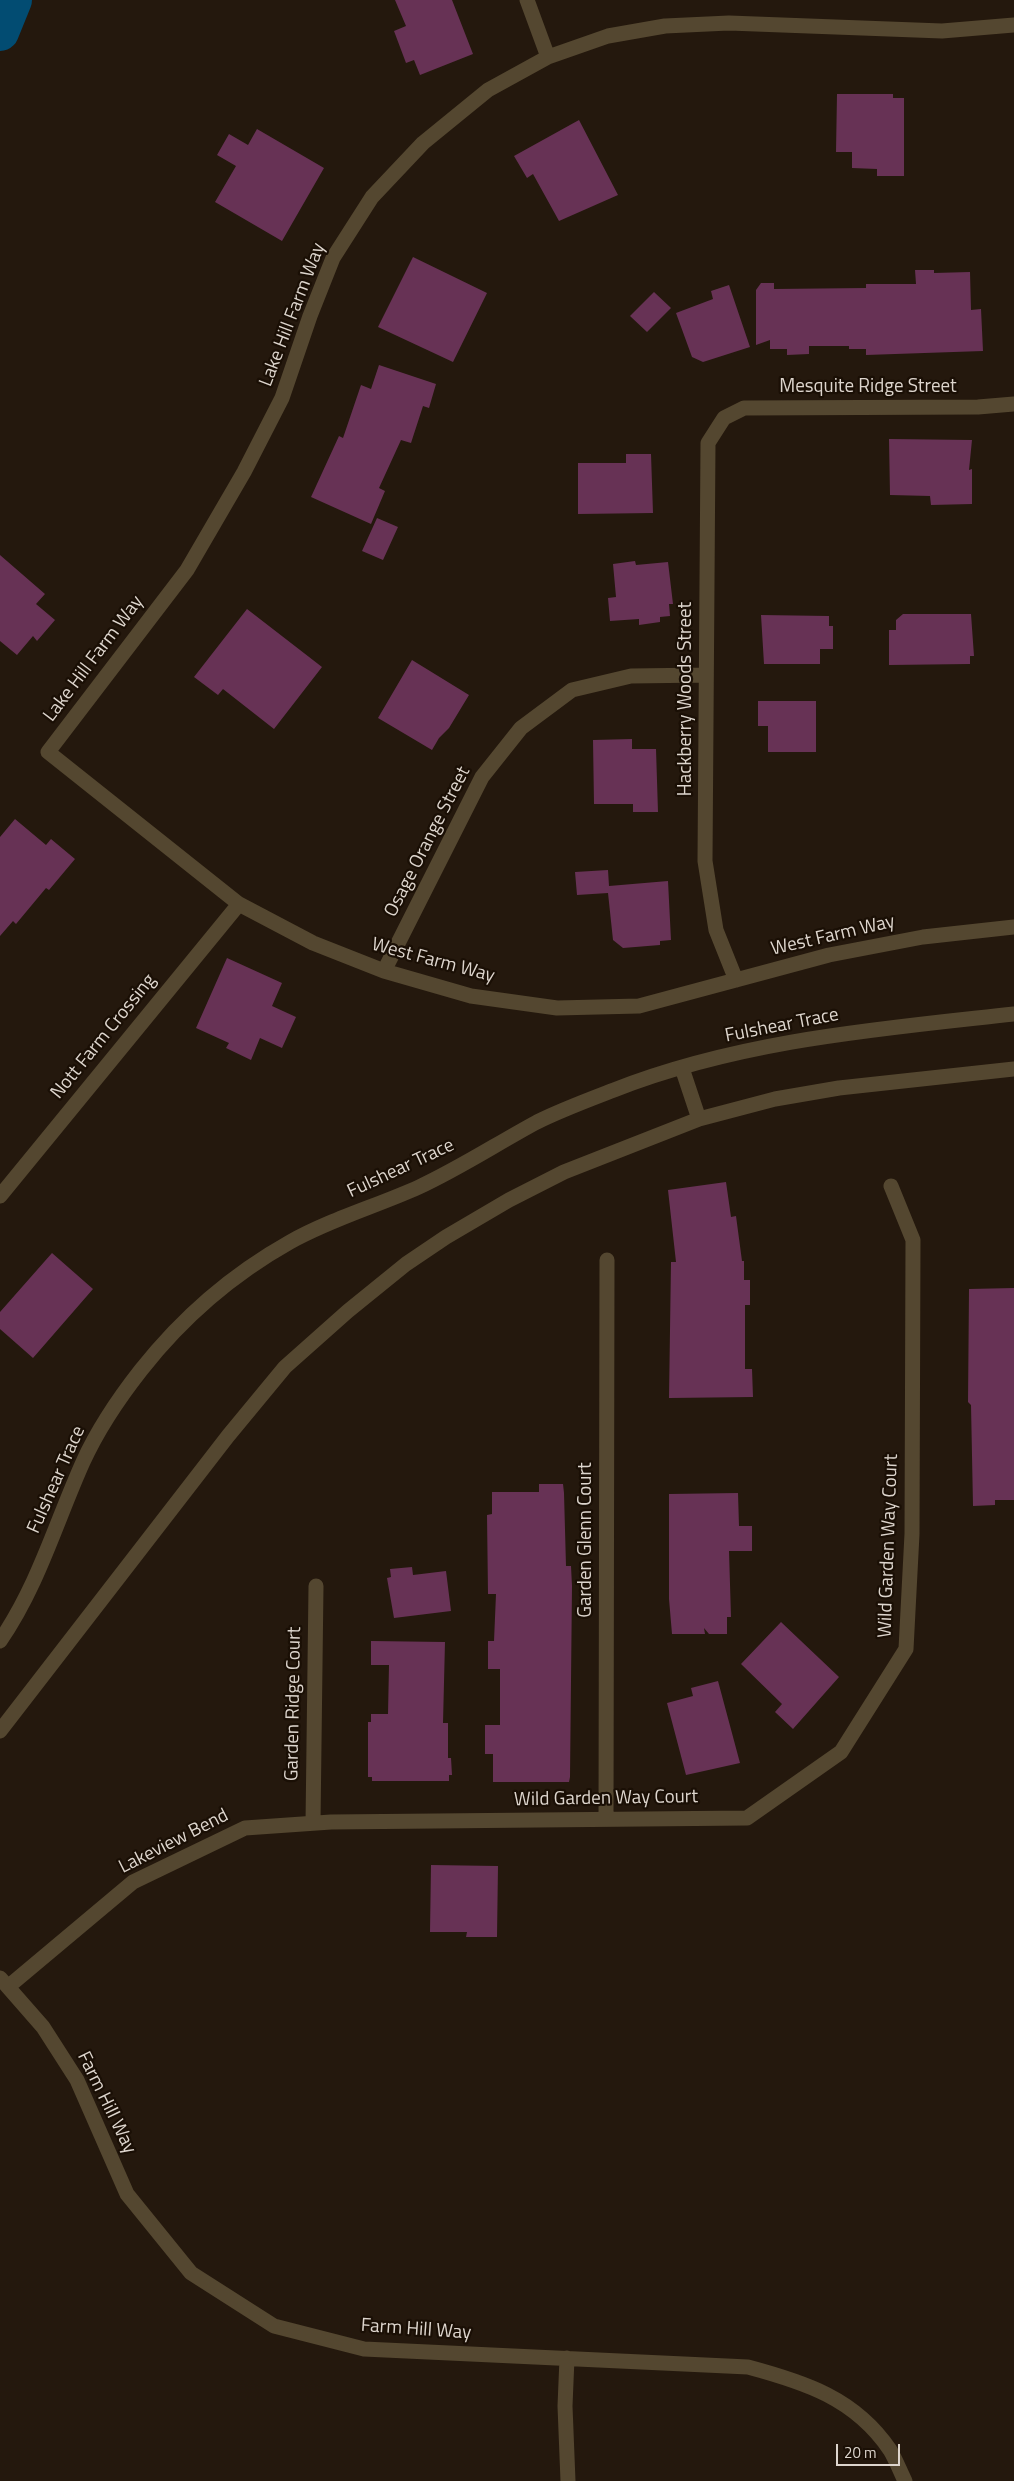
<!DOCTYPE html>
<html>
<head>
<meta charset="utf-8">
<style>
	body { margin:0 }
	#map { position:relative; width:1014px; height:2481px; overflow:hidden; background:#24180d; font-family:"Titillium Web",sans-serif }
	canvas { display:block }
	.scale { position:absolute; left:836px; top:2444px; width:64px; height:22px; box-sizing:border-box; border:2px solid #ddd5cd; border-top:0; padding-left:6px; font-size:15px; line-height:18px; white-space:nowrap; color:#ddd5cd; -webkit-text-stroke:4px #1a0f05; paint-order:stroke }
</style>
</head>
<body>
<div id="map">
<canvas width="1014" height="2481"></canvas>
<div class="scale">20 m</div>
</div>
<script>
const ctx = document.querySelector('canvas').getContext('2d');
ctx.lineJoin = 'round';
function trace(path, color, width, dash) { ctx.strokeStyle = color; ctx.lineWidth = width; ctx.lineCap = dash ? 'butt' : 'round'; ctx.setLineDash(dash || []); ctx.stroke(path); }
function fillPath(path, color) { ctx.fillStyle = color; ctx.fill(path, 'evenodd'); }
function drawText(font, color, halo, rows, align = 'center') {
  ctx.font = font + ' "Titillium Web",sans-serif'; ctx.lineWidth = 4.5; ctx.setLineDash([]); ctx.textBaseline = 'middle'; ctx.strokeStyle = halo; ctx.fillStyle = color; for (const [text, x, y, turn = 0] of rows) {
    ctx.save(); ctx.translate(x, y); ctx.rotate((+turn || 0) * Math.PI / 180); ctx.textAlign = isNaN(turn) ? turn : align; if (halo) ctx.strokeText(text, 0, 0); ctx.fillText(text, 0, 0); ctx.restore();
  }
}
const river = new Path2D(`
	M0 32 13 0`);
const building = new Path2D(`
	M395 0H452L473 54 420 75 414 60 406 63 394 31 406 26Z
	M837 94H893V98H904V176H877V169L852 168V152H836Z
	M579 120 618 195 559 221 533 174 527 178 514 156Z
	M257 129 324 168 282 241 215 202 236 166 217 155 229 134 248 145Z
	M413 257 487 293 453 362 378 327Z
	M915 270H934V273L970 272 971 310 981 309 983 351 866 355V349H849V346H809V354L787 355V349H770V340L756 345V290L761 283H774V289L866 288V284H916Z
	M729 285 750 347 703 362 692 357 676 313 713 299 711 291Z
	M654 292 671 308 647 332 630 316Z
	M379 365 436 384 429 408 423 406 411 443 401 440 379 488 385 491 371 524 311 497 339 436 343 438 361 385 371 389Z
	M889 439 972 440 969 470 972 469V504L931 505 930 496 890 495Z
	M626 454H651L653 513 578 514V463H626Z
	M377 518 398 527 383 560 362 551Z
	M0 555 45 594 36 604 55 620 37 641 33 636 17 655 0 641Z
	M635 561 636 565 668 562 673 604H669L670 616 660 617V622L639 625V619L610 621 608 598 616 597 613 564Z
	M247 609 322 667 274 729 223 689 218 695 194 677Z
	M903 614H971L974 656H970V664L889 665V630H896V620Z
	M761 615 829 616V626H833V649H820V664H764Z
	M412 660 469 695 449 728 439 738 432 750 378 718Z
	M758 701H816V752H768V726H758Z
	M632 739V749H656L658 812H633V804H594L593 740Z
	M15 819 46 845 51 839 75 859 49 890 46 888 16 924 13 921 0 936V837Z
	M608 870 609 886 668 881 671 940 660 941V945L623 948 613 940 608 893 577 895 575 872Z
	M227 958 282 983 272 1006 296 1017 282 1048 260 1038 251 1060 226 1048 229 1043 196 1028Z
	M726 1182 731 1217 736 1216 742 1261H744V1280H750V1305H745V1369H752L753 1397 669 1398 671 1262H676L668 1190Z
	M52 1253 93 1289 33 1358 0 1329V1312Z
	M1014 1288V1500H995V1505L973 1506 971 1405 968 1402 969 1289Z
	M539 1484H563L564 1493 566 1566H571L572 1586 570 1777 569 1782H493V1754H485V1725H500V1669H488V1641H494L496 1594H488L487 1515 492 1514V1492H539Z
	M738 1493 739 1526H752V1551H729L731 1617H727V1634H709L704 1628 705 1634H672L669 1599V1494Z
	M412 1567 413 1575 446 1571 451 1611 394 1618 387 1578 391 1577 390 1569Z
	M781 1622 839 1677 793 1729 775 1712 782 1704 741 1664Z
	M371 1641 445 1642 443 1723H448V1758H451L452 1775H449V1781H372V1777H368V1722H371V1714H388L389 1665H371Z
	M718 1681 740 1763 686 1775 667 1703 693 1696 691 1688Z
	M431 1865 498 1866 497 1937H466L467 1932H430Z`);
const minor = new Path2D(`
	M527 0 548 57
	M1014 25 942 31 729 23 665 26 608 36 548 57 488 90 423 143 372 197 333 258 310 316 282 398 244 472 187 570 48 752 239 904 313 943 384 971 471 996 557 1008 639 1006 829 955 923 937 1014 927
	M384 971 482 777 521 728 572 690 631 676 706 675
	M736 980 716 930 705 861 708 443 724 418 744 408 978 407 1014 404
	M0 1196 239 904
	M606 1819 607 1260
	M313 1823 316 1586
	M0 1978 43 2027 77 2080 127 2194 191 2273 274 2326 364 2349 748 2367C804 2382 855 2398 890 2450 896 2460 900 2471 905 2481
	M9 1986 133 1882 245 1828 331 1822 747 1818 841 1752 906 1649 912 1534 913 1240 891 1186
	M567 2358 565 2406 568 2481`);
const tertiary = new Path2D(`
	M682 1068 699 1119
	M0 1641C38 1586 56 1522 83 1462 98 1429 119 1398 141 1370 182 1318 233 1274 290 1242 331 1219 377 1206 419 1187 460 1168 498 1143 537 1122 561 1110 588 1100 614 1090 741 1040 879 1029 1014 1014
	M0 1731 228 1436 285 1367 348 1311 406 1264 446 1237 509 1200 564 1172 699 1119 775 1099 839 1088 1014 1069`);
const streetNames = [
	["Lake Hill Farm Way",293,315,-69],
	["Mesquite Ridge Street",868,387],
	["Lake Hill Farm Way",94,659,-53],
	["Hackberry Woods Street",686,699,-90],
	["Osage Orange Street",428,842,-63],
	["West Farm Way",833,936,-13],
	["West Farm Way",433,961,15],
	["Fulshear Trace",782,1026,-11],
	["Nott Farm Crossing",104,1037,-51],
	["Fulshear Trace",401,1169,-25],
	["Fulshear Trace",57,1480,-66],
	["Garden Glenn Court",586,1540,-90],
	["Wild Garden Way Court",889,1546,-88],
	["Garden Ridge Court",294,1704,-89],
	["Wild Garden Way Court",606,1799,-1],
	["Lakeview Bend",174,1842,-27],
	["Farm Hill Way",106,2103,64],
	["Farm Hill Way",416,2330,4]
];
trace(river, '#024c72', 38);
fillPath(building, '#673255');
trace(minor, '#544730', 15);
trace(tertiary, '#544730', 15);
drawText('19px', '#ddd5cd', '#1a0f05', streetNames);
</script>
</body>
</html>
